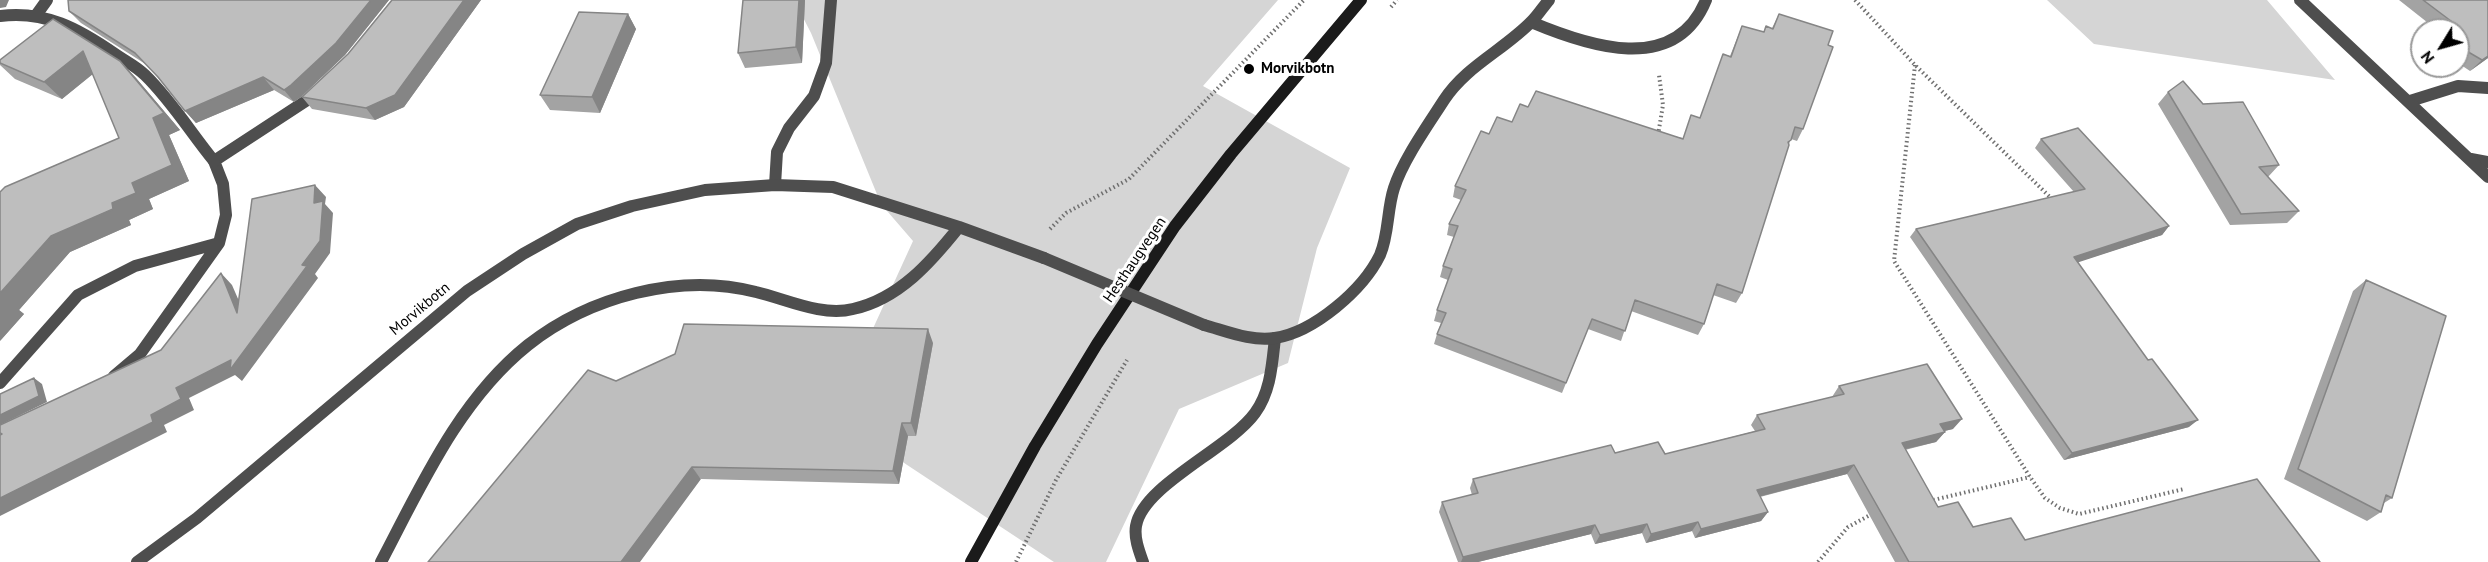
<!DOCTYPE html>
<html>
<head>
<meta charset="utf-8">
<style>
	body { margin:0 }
	#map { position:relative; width:2488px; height:562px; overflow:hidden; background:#fff; font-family:"PT Sans",sans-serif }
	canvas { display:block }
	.north { position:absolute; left:2410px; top:18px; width:60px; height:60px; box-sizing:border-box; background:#fff; border:2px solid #999; border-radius:50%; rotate:233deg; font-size:16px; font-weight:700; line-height:24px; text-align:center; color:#000 }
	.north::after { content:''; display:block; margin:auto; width:21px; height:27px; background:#000; clip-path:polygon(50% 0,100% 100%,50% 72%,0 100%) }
</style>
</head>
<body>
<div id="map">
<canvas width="2488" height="562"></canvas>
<div class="north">N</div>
</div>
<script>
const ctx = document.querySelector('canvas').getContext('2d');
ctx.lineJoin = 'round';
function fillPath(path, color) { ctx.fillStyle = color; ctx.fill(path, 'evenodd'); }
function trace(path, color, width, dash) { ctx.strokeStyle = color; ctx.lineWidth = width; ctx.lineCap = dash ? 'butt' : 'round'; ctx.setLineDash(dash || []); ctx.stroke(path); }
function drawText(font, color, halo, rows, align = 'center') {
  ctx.font = font + ' "PT Sans",sans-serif'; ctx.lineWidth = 6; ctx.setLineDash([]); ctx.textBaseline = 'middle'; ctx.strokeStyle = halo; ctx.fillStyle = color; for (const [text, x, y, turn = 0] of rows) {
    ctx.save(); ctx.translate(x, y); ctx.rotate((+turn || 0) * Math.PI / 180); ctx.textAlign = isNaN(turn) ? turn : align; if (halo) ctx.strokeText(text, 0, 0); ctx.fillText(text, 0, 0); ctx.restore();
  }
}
const green = new Path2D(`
	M794 0H1278L1203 86 1350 168 1317 248 1288 363 1179 409 1106 562H1054L833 416 913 241 881 204 811 33Z
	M2047 0H2267L2335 80 2094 44Z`);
const path = new Path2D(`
	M1855 0 1915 65 2053 200
	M1391 7 1397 0
	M1915 65 1894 261 2030 477 2045 498 2060 508 2079 514 2184 489
	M1658 135 1663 105 1659 75
	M1050 229 1066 213 1129 179 1304 0
	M1929 501 2030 477
	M1016 562 1056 480 1127 360
	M1818 562 1848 527 1872 514`);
const service = new Path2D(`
	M2410 101 2458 86 2488 88
	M2471 159 2488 162
	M775 185 777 152 789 128 814 96 826 63 831 0
	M114 376 140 354 219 243 226 215 223 184 214 161 318 93
	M0 383 78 295 135 266 219 243
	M1143 562C1139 551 1134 538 1136 526 1143 485 1229 449 1255 413 1271 391 1272 364 1275 338`);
const minor = new Path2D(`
	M2300 0 2488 177
	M37 14 47 0
	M0 16C45 10 79 29 115 54 125 61 136 66 145 75 171 100 191 133 214 161
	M1531 22C1588 46 1675 76 1706 0
	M1204 325C1226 331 1252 342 1275 338 1314 332 1363 290 1380 255 1389 234 1387 209 1394 188 1403 160 1428 125 1444 100 1466 66 1504 50 1532 21 1538 15 1543 7 1549 0
	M137 562 197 518 467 291 523 254 577 224 632 206 705 190 775 185 833 187 959 227 1044 258
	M381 562C421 486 459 400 528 345 589 297 679 272 756 292 786 299 822 317 853 309 899 299 931 262 959 227`);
const secondary = new Path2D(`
	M971 562 1035 446 1097 344 1175 226 1231 154 1361 0`);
const minorBridge = new Path2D(`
	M1044 258 1204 325`);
const wall = new Path2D(`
	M68 0H389L345 55 301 97 294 102 274 90 196 123 159 79 147 65 81 23 69 11Z
	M392 0H481L404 107 375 120 312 109 302 97 348 54Z
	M805 0 802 63 745 68 738 53Z
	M2399 0H2488V58L2470 71 2458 63V30H2437Z
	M628 14 636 29 600 113 550 110 540 95Z
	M1779 14 1828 45 1803 129 1797 141 1791 139 1789 144 1742 293 1736 303 1713 295 1704 324 1698 335 1631 311 1621 341 1588 329 1562 393 1434 344 1437 334 1441 323 1434 321 1437 310 1448 280 1440 277 1443 266 1454 237 1447 235 1449 224 1461 200 1453 197 1455 186 1489 134 1512 122 1528 107 1683 138 1700 118 1723 54 1730 56 1742 26 1763 32 1772 28Z
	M0 60 120 61 136 78 180 130 169 135 189 181 149 199 153 209 129 220 131 225 70 252 19 310 24 314 0 341 119 138 93 74 62 99 15 79 0 65Z
	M2168 92 2203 104 2279 165 2268 177 2299 211 2287 223 2230 225 2158 104Z
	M2041 139 2169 226 2162 235 2077 262 2189 427 2064 460 1910 237 1916 229 2074 192 2035 148Z
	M2366 280 2392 498 2384 503 2381 512 2367 521 2284 479 2353 291Z
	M933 343 916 436H908L899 484 701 479 616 381Z
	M1839 386 1953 429 1944 431 1945 432 1936 442 1905 450 1938 507 1973 527 2025 540 2320 562H1895L1847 474 1760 497 1768 512 1761 521 1695 538 1692 531 1646 543 1642 533 1595 544 1591 534 1478 562H1458L1439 512 1442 502 1472 495 1470 488 1473 479 1615 453 1665 454 1755 431 1751 425 1757 415 1832 397Z`);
const shadedWall = new Path2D(`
	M0 0H9L6 7 0 8Z
	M371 0H389L345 55 301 97 294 102 284 90Z
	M464 0H481L404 107 375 120 366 108Z
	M799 0H805L802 63 796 47Z
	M628 14 636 29 600 113 592 97Z
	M83 51 100 68 62 99 44 82Z
	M2488 56V58L2470 71 2482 60Z
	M120 61 136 78 180 130 169 135 189 181 149 199 153 209 129 220 131 225 70 252 19 310 24 314 0 341V293L51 236 112 203 132 183 153 118Z
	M263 77 274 90 196 123 185 111Z
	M315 185 326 197 325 204 333 213 330 253 315 274 318 278 242 381 235 375 189 398 194 410 164 425 167 432 0 516V498L151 415 176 388 302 265 314 203Z
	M2169 226 2162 235 2067 266 2074 257Z
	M221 273 232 285 249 324 237 313Z
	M928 329 933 343 916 436 911 423Z
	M34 378 42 384 47 402 0 425V415Z
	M1962 419 1953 429 1932 434 1940 424Z
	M2198 420 2189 427 2064 460 2072 453Z
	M902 423 908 436 899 484 893 471Z
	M1945 432 1936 442 1893 452 1902 443Z
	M1854 465 1847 474 1750 499 1757 490Z
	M692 467 701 479 640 562H621Z
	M1768 512 1761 521 1695 538 1701 529Z
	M1698 522 1692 531 1646 543 1651 534Z
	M1647 524 1642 533 1595 544 1600 535Z
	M1595 525 1591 534 1478 562H1461L1463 557Z`);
const building = new Path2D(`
	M68 0H371L336 43 291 85 284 90 263 77 185 111 158 77 135 53 69 11Z
	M392 0H464L395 95 366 108 302 97 348 54Z
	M743 0H799L796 47 738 53Z
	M2423 0H2488V56L2482 60 2458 46V30H2439L2451 21Z
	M579 12 628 14 592 97 540 95Z
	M1779 14 1833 31 1828 45 1833 47 1803 129 1795 127 1791 140 1788 142 1789 145 1742 293 1717 284 1704 324 1635 300 1625 331 1592 319 1566 383 1437 334 1446 313 1437 310 1452 269 1443 266 1458 226 1449 224 1466 190 1455 186 1481 131 1489 134 1497 117 1512 122 1520 104 1528 107 1536 91 1683 139 1691 115 1700 118 1723 54 1731 57 1742 26 1764 32 1766 26 1773 29Z
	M53 19 120 61 164 113 153 118 172 165 132 183 136 193 112 203 113 209 51 236 0 293V192L5 187 119 138 83 51 44 82 0 63V60Z
	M2183 81 2203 104 2243 102 2279 165 2259 167 2299 211 2241 214 2168 92Z
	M2078 128 2169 226 2074 257 2148 360 2152 359 2198 420 2072 453 1916 229 2085 189 2041 139Z
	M315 185 314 203 323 201 320 241 302 265 307 266 230 370 231 360 176 388 181 399 151 415 153 422 0 498V435L2 434 0 433V425L161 350 221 273 237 313 252 199Z
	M2366 280 2446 316 2392 498 2386 495 2381 512 2298 469Z
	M684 324 928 329 911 423H902L893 471 692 467 621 562H428L588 370 616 381 675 354Z
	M1927 364 1962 419 1940 424 1945 432 1902 443 1938 507 1958 502 1973 527 2011 518 2025 540 2257 479 2320 562H1909L1854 465 1757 490 1768 512 1701 529 1698 522 1651 534 1647 524 1600 535 1595 525 1463 557 1442 502 1478 493 1473 479 1611 445 1615 453 1658 442 1665 454 1765 429 1757 415 1844 394 1839 386Z
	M34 378 39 396 0 415V394Z`);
const markers = [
	[1249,69,6,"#000"]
];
const poiNames = [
	["Morvikbotn",1261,69]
];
const streetNames = [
	["Hesthaugvegen",1135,260,-56],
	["Morvikbotn",420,309,-40]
];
fillPath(green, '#d5d5d5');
trace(path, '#707070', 4, [1.5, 3]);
trace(service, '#4e4e4e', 12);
trace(minor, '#4e4e4e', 12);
trace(secondary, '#1b1b1b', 12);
trace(minorBridge, '#4e4e4e', 12);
fillPath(wall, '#a3a3a3');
fillPath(shadedWall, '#858585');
fillPath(building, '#bebebe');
trace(building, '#858585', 1.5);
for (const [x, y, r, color] of markers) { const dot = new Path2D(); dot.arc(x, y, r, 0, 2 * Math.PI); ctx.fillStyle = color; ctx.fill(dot); trace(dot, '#fff', 2); }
drawText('bold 15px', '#000', '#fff', poiNames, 'left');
drawText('15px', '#000', '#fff', streetNames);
</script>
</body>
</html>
